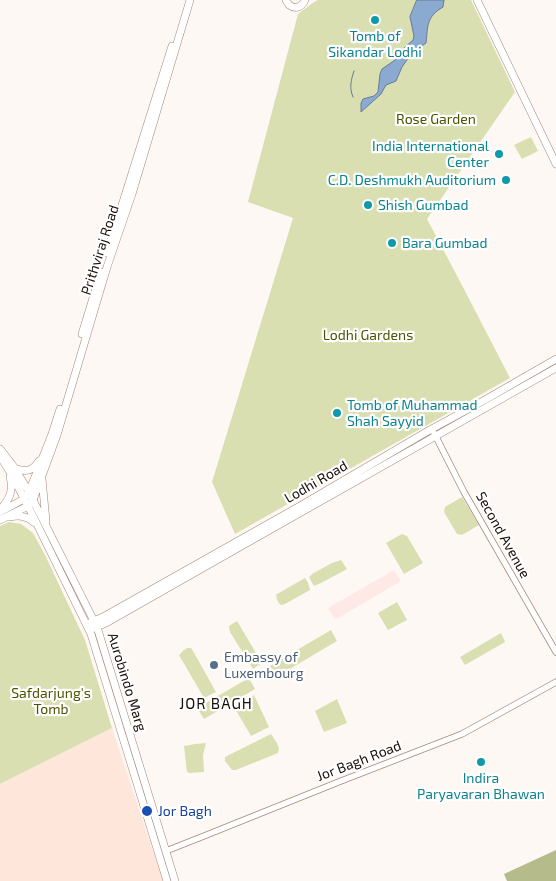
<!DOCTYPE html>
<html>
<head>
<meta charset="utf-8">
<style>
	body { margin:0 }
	canvas { display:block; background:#fef8f4 }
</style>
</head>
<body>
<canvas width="556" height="881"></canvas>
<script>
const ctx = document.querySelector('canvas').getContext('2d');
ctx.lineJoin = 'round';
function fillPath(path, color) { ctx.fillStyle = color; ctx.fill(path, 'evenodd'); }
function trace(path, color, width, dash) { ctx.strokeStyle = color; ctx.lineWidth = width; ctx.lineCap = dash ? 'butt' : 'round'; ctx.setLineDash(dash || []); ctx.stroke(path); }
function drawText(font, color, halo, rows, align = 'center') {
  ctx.font = font + ' "Exo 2",sans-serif'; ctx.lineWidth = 4.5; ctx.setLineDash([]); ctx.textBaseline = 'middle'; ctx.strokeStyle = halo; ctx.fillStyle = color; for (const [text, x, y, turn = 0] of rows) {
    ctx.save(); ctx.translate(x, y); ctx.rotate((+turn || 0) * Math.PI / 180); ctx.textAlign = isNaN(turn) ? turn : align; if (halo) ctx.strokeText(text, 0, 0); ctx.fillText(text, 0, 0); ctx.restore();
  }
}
const commercial = new Path2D(`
	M394 570 401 581 335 620 328 608Z`);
const built = new Path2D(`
	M112 728 163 881H0V784Z`);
const green = new Path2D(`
	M318 0H471L515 92 427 219 465 291 510 378 235 534 212 482 293 218 248 202 298 14 314 2Z
	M531 137 538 151 522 159 514 145Z
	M462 497 479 525 462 535 457 534 444 512 445 507Z
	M9 522 21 524 33 533 45 555 85 640 112 728 0 784V526Z
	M402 534 407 536 423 563 404 574 386 543Z
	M341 560 347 569 321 583 314 586 309 577 312 574 332 563Z
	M305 578 308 583 310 590 285 604 281 605C277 602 277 599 276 595L277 594Z
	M397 602 407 620 388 630 378 613Z
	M237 621 262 663 253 669 230 632 229 626Z
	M331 630 337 641 276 677 270 666Z
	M501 633 505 642 465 665 460 657Z
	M187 648H191L193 651 216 692 204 698 179 655 184 650Z
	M249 678 255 689 204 719 197 708Z
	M254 695 269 727 251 736 234 707Z
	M337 699 347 723 324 732 315 711Z
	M271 734 277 743 279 749 278 753 236 770H232L225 761V757Z
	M206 743 203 755 204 772 190 773 187 772 184 746 195 744Z`);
const forest = new Path2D(`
	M556 850V881H507L504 874Z`);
const water = new Path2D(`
	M417 0H444L443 7C426 17 428 26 426 43L411 54 402 67 396 81 386 85 381 94 361 112V103L363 99 374 96 378 92 380 74 382 69 398 58 404 48 413 40 414 36 410 17Z`);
const stream = new Path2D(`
	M353 97C349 88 351 80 354 71`);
const minor = new Path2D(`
	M434 433 464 492 556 652
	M166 851 204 836 341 781 462 734 556 682`);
const major = new Path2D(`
	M286 0 289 5C296 10 302 7 305 0
	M477 0 556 164
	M107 253 172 46
	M82 334 101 272
	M0 449 14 467 29 492 97 627 175 881
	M0 456 13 477 31 512 91 634 167 881
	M14 468C26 472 32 472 39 461
	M42 479 46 521
	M0 510C9 500 14 491 10 477
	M0 512 24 499 29 492 52 434 60 409
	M10 517C20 515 27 516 35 523
	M0 520 28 506 33 500 57 435 107 267 132 194 190 0
	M87 624 103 617 300 506 428 431 483 401 556 359
	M89 630 106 623C256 538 406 452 556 368`);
const markers = [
	[375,20,5,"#0f9aa8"],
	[499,154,5,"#0f9aa8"],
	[506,180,5,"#0f9aa8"],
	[368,205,5,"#0f9aa8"],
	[392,243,5,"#0f9aa8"],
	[337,413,5,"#0f9aa8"],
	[214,665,5,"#5c6f8a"],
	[481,762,5,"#0f9aa8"],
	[147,811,6,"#1a4fb4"]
];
const cultureNames = [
	["Tomb of",375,36,"center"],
	["Sikandar Lodhi",375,52,"center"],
	["India International",489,146,"right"],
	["Center",489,162,"right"],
	["C.D. Deshmukh Auditorium",496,180,"right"],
	["Shish Gumbad",378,205],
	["Bara Gumbad",402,243],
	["Tomb of Muhammad",347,405],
	["Shah Sayyid",347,421],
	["Indira",481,778,"center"],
	["Paryavaran Bhawan",481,794,"center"]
];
const parkNames = [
	["Rose Garden",436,119],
	["Lodhi Gardens",368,335],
	["Safdarjung's",51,693],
	["Tomb",51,709]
];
const streetNames = [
	["Prithviraj Road",100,250,-72],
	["Lodhi Road",316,482,-30],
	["Second Avenue",503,535,61],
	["Aurobindo Marg",127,682,73],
	["Jor Bagh Road",359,761,-21]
];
const serviceNames = [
	["Embassy of",224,657],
	["Luxembourg",224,673]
];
const transitNames = [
	["Jor Bagh",158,811]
];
const neighbourhoodNames = [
	["JOR BAGH",216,704]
];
fillPath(commercial, '#ffe9e7');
fillPath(built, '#ffe6da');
fillPath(green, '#d9dfb1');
fillPath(forest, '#b5bb8a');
fillPath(water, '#8baad1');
trace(water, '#697b95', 1);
trace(stream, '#697b95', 1);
trace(minor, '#a68979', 7);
trace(major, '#a68979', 8);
trace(minor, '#fff', 5.5);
trace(major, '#fff', 7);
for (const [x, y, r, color] of markers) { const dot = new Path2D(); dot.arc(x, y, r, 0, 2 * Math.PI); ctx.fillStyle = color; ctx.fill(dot); trace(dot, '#fff', 2); }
drawText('14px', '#0d838f', '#fff', cultureNames, 'left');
drawText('14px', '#4f5300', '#fff', parkNames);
drawText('14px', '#190e09', '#fff', streetNames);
drawText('14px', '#4e5e75', '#fff', serviceNames, 'left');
drawText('14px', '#164399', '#fff', transitNames, 'left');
ctx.letterSpacing = '1px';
drawText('15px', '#190e09', '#fff', neighbourhoodNames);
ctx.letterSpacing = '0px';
</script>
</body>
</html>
